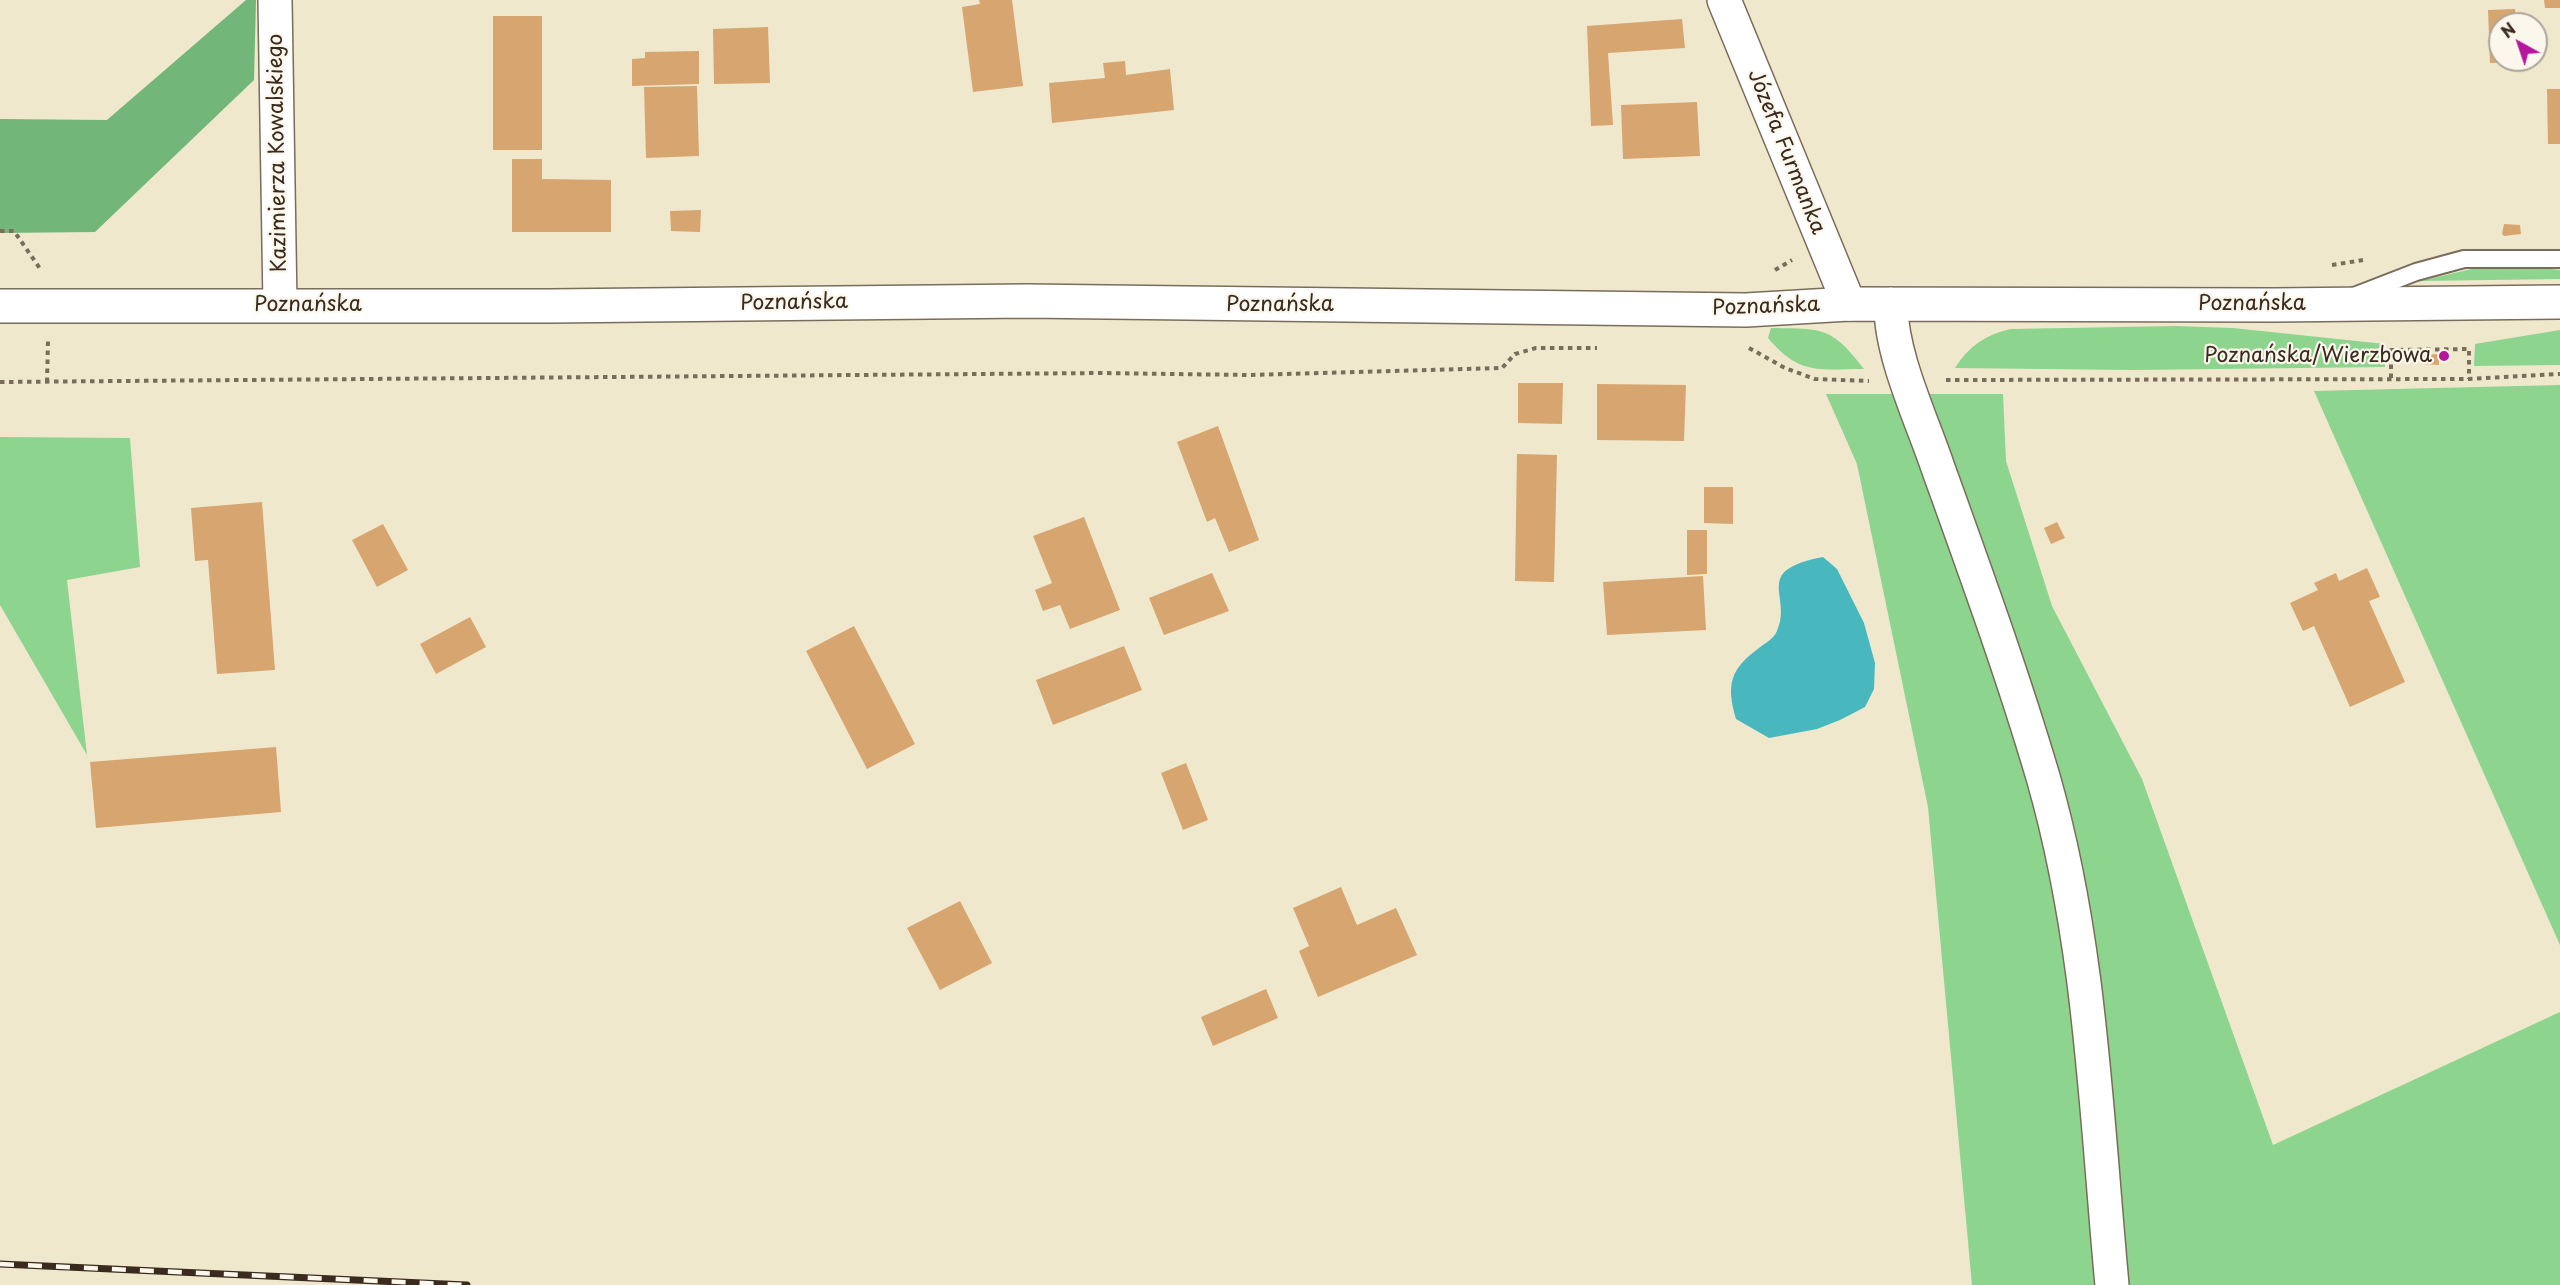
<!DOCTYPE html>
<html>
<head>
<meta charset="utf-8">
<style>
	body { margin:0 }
	#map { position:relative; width:2560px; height:1285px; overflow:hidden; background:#efe8cd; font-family:"Playpen Sans",sans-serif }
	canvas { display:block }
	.north { position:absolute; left:2488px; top:12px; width:60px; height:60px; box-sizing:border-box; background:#fbf7ec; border:2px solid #aea59a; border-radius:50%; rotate:320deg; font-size:16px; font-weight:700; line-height:24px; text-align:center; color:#3b2a1e }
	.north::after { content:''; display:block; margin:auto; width:21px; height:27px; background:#b5179e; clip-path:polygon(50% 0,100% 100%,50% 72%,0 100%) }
</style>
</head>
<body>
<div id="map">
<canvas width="2560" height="1285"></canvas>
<div class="north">N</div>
</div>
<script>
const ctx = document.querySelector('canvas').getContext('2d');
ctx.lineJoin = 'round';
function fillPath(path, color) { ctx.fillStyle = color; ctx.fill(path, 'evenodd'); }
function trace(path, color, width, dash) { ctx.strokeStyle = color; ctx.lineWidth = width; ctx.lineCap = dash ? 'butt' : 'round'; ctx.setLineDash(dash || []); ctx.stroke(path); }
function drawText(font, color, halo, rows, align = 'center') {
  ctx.font = font + ' "Playpen Sans",sans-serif'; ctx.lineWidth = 4.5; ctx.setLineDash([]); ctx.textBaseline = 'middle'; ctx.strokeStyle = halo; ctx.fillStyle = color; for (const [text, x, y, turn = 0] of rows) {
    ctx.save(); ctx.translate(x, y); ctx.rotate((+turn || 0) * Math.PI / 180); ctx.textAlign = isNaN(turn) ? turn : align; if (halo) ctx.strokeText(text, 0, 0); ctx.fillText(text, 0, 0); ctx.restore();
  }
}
const green = new Path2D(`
	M2527 266 2560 270V279L2420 281 2476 268Z
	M2175 326 2233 328 2385 344V367L2133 370 1955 368C1968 347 1986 334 2011 329Z
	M1771 328C1823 329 1831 326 1864 369 1819 369 1800 376 1768 338Z
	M2560 330V365L2474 366 2475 344Z
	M2560 385V945L2314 391Z
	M1826 394H2003L2006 461 2052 606 2142 779 2273 1145 2560 1012V1285H1972L1928 807 1857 464Z
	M0 437 130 438 140 567 67 580 87 755 0 605Z`);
const forest = new Path2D(`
	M246 0H256L254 80 95 232 0 233V119L107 120Z`);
const water = new Path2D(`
	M1823 557 1837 569 1864 623 1875 663 1874 689 1865 707 1840 720 1817 729 1769 738 1736 719C1726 685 1730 669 1759 648 1765 643 1772 640 1776 633 1795 597 1749 571 1823 557Z`);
const building = new Path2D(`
	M979 0H1012L1023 86 973 92 962 7 980 4Z
	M2544 0H2560V8H2545Z
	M2515 9 2516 24H2500V60H2517V62L2490 63 2488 10Z
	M493 16H542V150H493Z
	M1682 19 1685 48 1608 53 1613 125 1591 126 1587 26Z
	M768 27 770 83 714 84 713 29Z
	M699 51V84L632 86V59L645 58V52Z
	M1125 61 1126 75 1170 69 1174 110 1052 123 1049 83 1105 78 1103 63Z
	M697 86 699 156 646 158 644 87Z
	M2547 89H2560V144H2548Z
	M1697 102 1700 156 1623 159 1621 105Z
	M512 159H542V179L611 180V232H512Z
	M701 210 700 232 671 231 670 211Z
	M2504 224 2520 225 2521 234 2504 236 2502 234Z
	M2439 354V365L2421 364 2422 355Z
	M1518 383H1563L1562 424 1518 423Z
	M1597 384 1686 385 1684 441 1597 440Z
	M1218 426 1259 540 1229 552 1215 518 1207 522 1177 442Z
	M1517 454 1557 455 1554 582 1515 581Z
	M1704 487H1733V524L1704 523Z
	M262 502 275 670 217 674 208 560 195 561 191 508Z
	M1084 517 1120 610 1070 629 1060 605 1043 611 1035 590 1052 583 1033 536Z
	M2057 522 2065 538 2051 544 2044 528Z
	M383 524 408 570 377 587 352 540Z
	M1687 530H1707V574L1687 575Z
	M2367 568 2380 597 2369 601 2405 682 2350 707 2314 626 2303 631 2290 603 2318 590 2314 583 2336 573 2339 581Z
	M1212 573 1229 611 1164 635 1149 598Z
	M1703 576 1706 630 1607 635 1603 582Z
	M470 617 486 647 436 674 420 644Z
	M854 626 915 744 867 769 806 651Z
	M1124 646 1142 690 1053 725 1036 680Z
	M276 747 281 812 96 828 90 762Z
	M1186 763 1208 820 1183 830 1161 773Z
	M1341 887 1357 925 1396 908 1417 955 1318 997 1299 951 1309 946 1293 908Z
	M960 901 992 963 940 990 907 928Z
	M1266 989 1278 1018 1213 1046 1201 1017Z`);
const path = new Path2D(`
	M0 231H14L41 270
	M2332 265 2363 260
	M1775 270 1792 260
	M1749 348 1785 368 1815 379 1869 381
	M2391 378V350L2469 349V379
	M1946 380 2469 379 2560 374
	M0 382 1101 373 1247 375 1502 368 1515 354 1536 348H1597
	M47 382 48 341`);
const lane = new Path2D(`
	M2354 296 2416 272 2464 259H2560`);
const street = new Path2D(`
	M275 0 280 305
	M1724 0 1849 304`);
const secondary = new Path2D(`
	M1891 304C1890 353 1921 418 1937 465 1974 568 2012 672 2043 777 2091 943 2096 1114 2112 1285
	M0 306H550L1027 301 1746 310 1849 304 2274 305 2560 302`);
const rail = new Path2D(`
	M0 1264 467 1285`);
const markers = [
	[2444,356,6,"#b5179e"]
];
const streetNames = [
	["Józefa Furmanka",1786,152,68],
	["Kazimierza Kowalskiego",278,153,-91],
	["Poznańska",794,303,-1],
	["Poznańska",2252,304],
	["Poznańska",308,305],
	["Poznańska",1280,305],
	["Poznańska",1766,307,-2]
];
const poiNames = [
	["Poznańska/Wierzbowa",2432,356]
];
fillPath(green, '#8dd48e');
fillPath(forest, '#72b679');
fillPath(water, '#48b8be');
fillPath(building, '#d7a56f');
trace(lane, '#7a6c5b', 20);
trace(street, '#7a6c5b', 36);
trace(secondary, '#7a6c5b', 36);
trace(path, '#7a6c5b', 4, [4.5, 4.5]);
trace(lane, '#fff', 16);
trace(street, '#fff', 33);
trace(secondary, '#fff', 33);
trace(rail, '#3b2a1e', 7);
trace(rail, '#fbf7ec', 4.5, [14]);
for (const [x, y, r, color] of markers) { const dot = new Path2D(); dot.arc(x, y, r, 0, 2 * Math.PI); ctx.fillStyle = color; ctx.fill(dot); trace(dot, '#fbf7ec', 2); }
drawText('21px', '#3b2a1e', '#fbf7ec', streetNames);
drawText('21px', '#3b2a1e', '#fbf7ec', poiNames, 'right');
</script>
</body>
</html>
